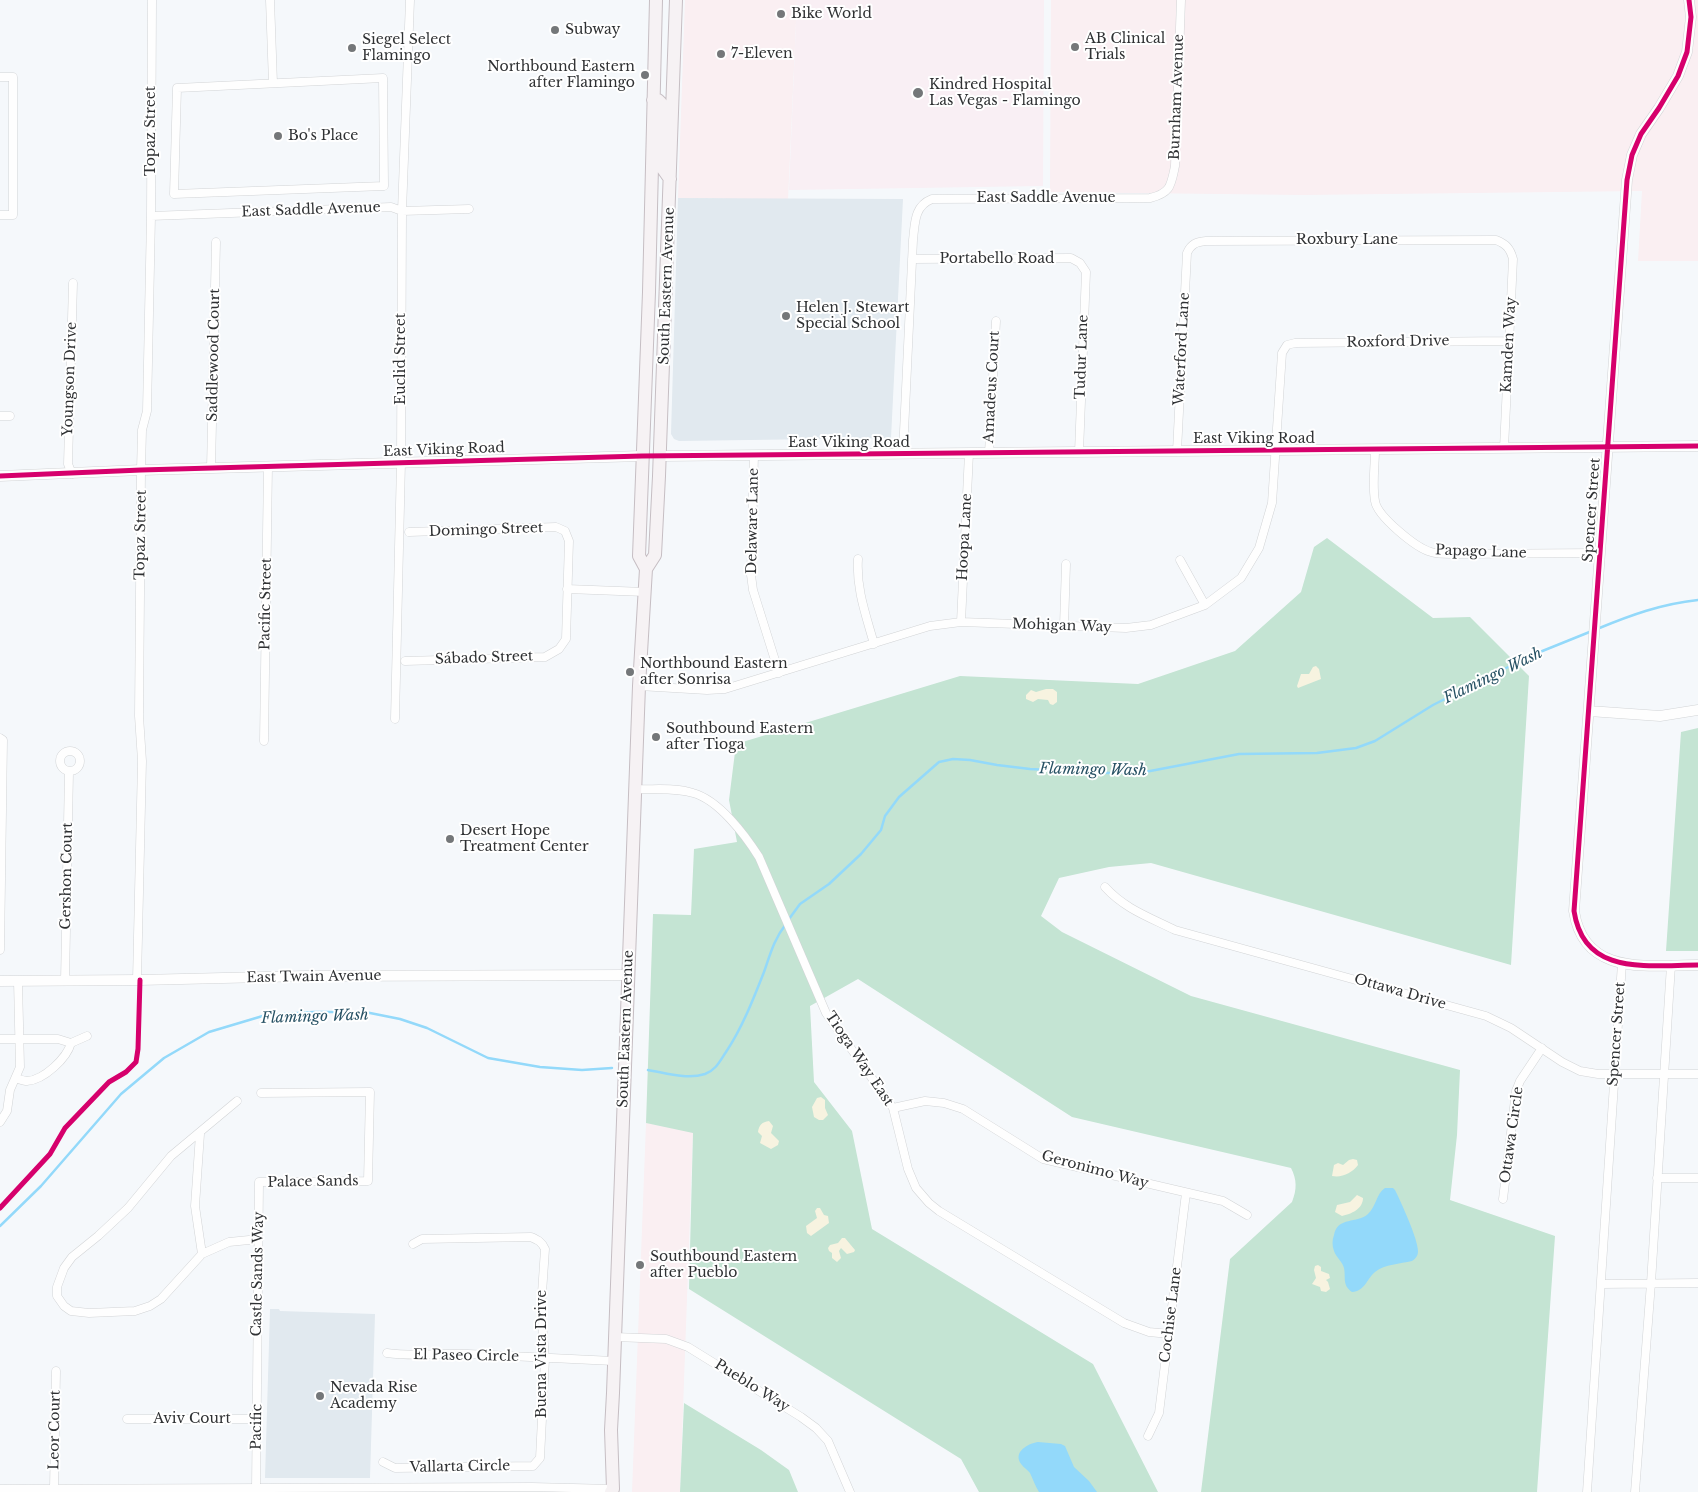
<!DOCTYPE html>
<html>
<head>
<meta charset="utf-8">
<style>
	body { margin:0 }
	canvas { display:block; background:#f5f8fb }
</style>
</head>
<body>
<canvas width="1698" height="1492"></canvas>
<script>
const ctx = document.querySelector('canvas').getContext('2d');
ctx.lineJoin = 'round';
function fillPath(path, color) { ctx.fillStyle = color; ctx.fill(path, 'evenodd'); }
function trace(path, color, width, dash) { ctx.strokeStyle = color; ctx.lineWidth = width; ctx.lineCap = dash ? 'butt' : 'round'; ctx.setLineDash(dash || []); ctx.stroke(path); }
function drawText(font, color, halo, rows, align = 'center') {
  ctx.font = font + ' "Libre Baskerville",serif'; ctx.lineWidth = 4; ctx.setLineDash([]); ctx.textBaseline = 'middle'; ctx.strokeStyle = halo; ctx.fillStyle = color; for (const [text, x, y, turn = 0] of rows) {
    ctx.save(); ctx.translate(x, y); ctx.rotate((+turn || 0) * Math.PI / 180); ctx.textAlign = isNaN(turn) ? turn : align; if (halo) ctx.strokeText(text, 0, 0); ctx.fillText(text, 0, 0); ctx.restore();
  }
}
const commercial = new Path2D(`
	M685 0H797L788 200 678 198Z
	M1051 0H1698V261H1638L1642 191 1303 195 1050 192Z
	M646 1123 693 1132 680 1492H632Z`);
const built = new Path2D(`
	M678 198 903 199 891 438 679 441 674 439 671 434Z
	M270 1309H279L280 1311 375 1314 370 1478H265Z`);
const medical = new Path2D(`
	M797 0H1044L1043 186 789 190Z`);
const green = new Path2D(`
	M1327 538 1433 618 1470 617 1529 676 1511 965 1151 863 1109 867 1059 878 1041 916 1062 932 1191 996 1460 1070 1457 1135 1450 1200 1555 1236 1537 1492H1201L1230 1259 1292 1202C1297 1189 1297 1180 1291 1168L1072 1117 858 979 810 1006 814 1082 852 1131 872 1229 1093 1364 1158 1492H979L961 1459 689 1289 693 1133 646 1123 653 914 691 915 694 849 737 842 729 800 736 744 960 676 1138 684 1235 651 1301 592 1314 547Z
	M1698 728V951H1666L1681 732Z
	M684 1403 761 1450 789 1470 798 1492H680Z`);
const sand = new Path2D(`
	M1316 666 1319 669 1321 679 1298 688 1297 686 1301 674H1309L1313 667Z
	M1046 689H1053L1057 692V702L1053 705 1050 704 1048 700 1038 699 1033 702 1026 699V695L1031 690 1036 692Z
	M821 1097 825 1100V1108L828 1115 823 1120H819L814 1117 812 1107 817 1098Z
	M769 1121 773 1126 771 1133 779 1141 778 1145 771 1149 760 1143 762 1136 758 1132C759 1125 762 1122 769 1121Z
	M1353 1159 1357 1160 1358 1165C1352 1173 1342 1178 1332 1176L1334 1165 1338 1163 1343 1165 1349 1160Z
	M1357 1195 1363 1198C1363 1209 1351 1214 1342 1216L1335 1212 1337 1205 1350 1202Z
	M817 1208H820L824 1215 828 1216 829 1223 811 1236 807 1233 806 1226 817 1218 815 1211Z
	M842 1238H845L855 1250 854 1252 847 1254 841 1248 839 1251 841 1258 837 1262 832 1258V1253L829 1251 828 1248 830 1245 838 1243Z
	M1318 1265 1321 1267V1271L1329 1274 1330 1278 1326 1280 1328 1282 1330 1289 1326 1292 1321 1291 1320 1287 1312 1284 1316 1278 1314 1270 1315 1266Z`);
const water = new Path2D(`
	M1385 1188H1393L1395 1190C1401 1202 1418 1239 1418 1251 1418 1256 1416 1258 1412 1261 1400 1264 1385 1264 1375 1272 1366 1280 1365 1291 1352 1292 1342 1285 1346 1278 1344 1268 1342 1261 1336 1257 1334 1251 1332 1246 1332 1240 1334 1235 1338 1216 1357 1224 1368 1214 1376 1207 1376 1194 1385 1188Z
	M1038 1442 1061 1444 1065 1446 1074 1467 1089 1481 1097 1492H1039C1035 1486 1033 1479 1030 1473 1027 1469 1020 1465 1019 1460 1016 1450 1030 1443 1038 1442Z`);
const stream = new Path2D(`
	M1597 629C1631 615 1661 604 1698 600
	M789 919 800 904 829 884 861 854 881 830 885 816 899 797 939 762 953 759 970 760 997 765 1030 769 1109 773 1145 772 1239 754 1317 753 1356 748 1375 741 1433 705 1530 656 1592 631
	M648 1070C666 1073 687 1080 705 1074 716 1070 720 1061 726 1052 742 1028 753 1000 764 972 770 955 774 939 786 924
	M0 1226 41 1186 121 1094 164 1058 209 1032 266 1015 314 1012H365L400 1019 427 1028 488 1058 540 1067 582 1070 612 1068`);
const minor = new Path2D(`
	M270 0 273 83
	M0 77H13V215H0
	M383 78 384 186 174 194 177 88Z
	M151 216 391 207 402 211 469 209
	M912 259 1071 258 1080 263 1086 272 1079 452
	M0 416H10
	M1375 450C1375 466 1372 484 1375 501 1377 516 1416 548 1431 552 1437 554 1444 554 1451 554L1600 553
	M1177 451 1187 253C1191 244 1196 242 1206 241L1496 240C1506 244 1510 248 1513 259L1504 448
	M903 453 913 240C915 223 914 206 932 199L1150 198C1171 193 1171 185 1175 166L1181 0
	M989 453 996 321
	M754 455 751 575 753 590 779 673
	M211 468 216 242
	M72 474 68 464 73 283
	M858 559C856 589 866 615 874 644
	M1180 560 1205 605
	M567 589 645 592
	M961 622 969 453
	M1064 626 1066 564
	M405 661 545 657 559 649 566 639 569 541 565 531 556 527 409 532
	M639 686 707 690 725 689 930 626 961 622 1126 628 1151 625 1205 605 1241 578 1259 548 1272 503 1282 353 1287 345 1295 343 1509 341
	M395 719 401 462 402 211 410 0
	M0 738 3 740 0 950
	M264 741 268 466
	M60 761a10 10 0 1 1 20 0a10 10 0 1 1-20 0Z
	M635 789C653 790 675 787 693 793 719 800 745 835 759 857L826 1013 893 1108 908 1169 916 1188 929 1203 939 1211 1124 1323 1149 1332 1169 1334
	M1105 887C1125 909 1149 917 1175 930L1486 1016 1511 1028 1562 1062 1580 1071 1598 1074H1698
	M137 980 142 761 139 716 141 470 142 430 147 411 151 216 152 0
	M65 981 69 772
	M0 1039H58L71 1043 87 1036
	M16 1078C19 1079 24 1081 27 1081 44 1080 67 1058 71 1043
	M237 1101 171 1156 128 1208 98 1236 72 1257 64 1268 57 1287V1296L64 1306 71 1311 89 1313 135 1311 150 1306 161 1299 202 1254 229 1242 259 1239
	M893 1108 925 1101 944 1103 963 1109 1043 1159 1223 1201 1247 1215
	M0 1122 7 1111 10 1090 20 1067 18 981
	M200 1134 195 1206 202 1254
	M1657 1178H1698
	M1503 1199 1516 1091 1520 1081 1542 1048
	M1601 1284 1698 1283
	M615 1337 666 1339 688 1347 801 1417 816 1428 828 1441 850 1492
	M387 1353C413 1357 441 1353 468 1354 516 1356 565 1359 614 1361
	M127 1419H257
	M1148 1436 1159 1413 1186 1193
	M383 1462 395 1468 533 1466 540 1458 545 1359 541 1308 545 1249C542 1242 538 1240 531 1237L422 1239 413 1244
	M0 1489 532 1487 613 1489
	M54 1489 56 1371
	M256 1489 259 1182 368 1181 370 1092 261 1093
	M1587 1492 1622 963
	M1635 1492 1651 1283 1671 965`);
const tertiary = new Path2D(`
	M1689 0 1691 17 1687 52 1678 76 1659 108 1641 134 1632 155 1627 180 1574 911C1584 977 1648 965 1698 965
	M661 456 1698 446
	M0 476 141 470 642 456
	M1589 711 1660 716 1698 710
	M0 981 140 980 306 976 628 975`);
const primary = new Path2D(`
	M653 100H658L661 103 662 123 667 141
	M656 130 661 141 663 169 670 179
	M646 569 639 556 649 292 656 0
	M611 1492 613 1489 611 1430 613 1393 639 686 646 569 655 555 659 476 676 0`);
const cycleway = new Path2D(`
	M1689 0 1691 17 1687 52 1678 76 1659 108 1641 134 1632 155 1627 180 1574 911C1584 977 1648 965 1698 965
	M0 476 141 470 642 456 1698 446
	M0 1208 50 1154 65 1128 109 1082 126 1072 136 1062 138 1049 140 980`);
const markers = [
	[781,14,5,"#747779"],
	[555,30,5,"#747779"],
	[1075,47,5,"#747779"],
	[352,48,5,"#747779"],
	[721,54,5,"#747779"],
	[645,75,5,"#747779"],
	[918,93,6,"#747779"],
	[278,136,5,"#747779"],
	[786,316,5,"#747779"],
	[630,672,5,"#747779"],
	[656,737,5,"#747779"],
	[450,839,5,"#747779"],
	[640,1265,5,"#747779"],
	[320,1396,5,"#747779"]
];
const poiNames = [
	["Bike World",791,14],
	["Subway",565,30],
	["AB Clinical",1085,39],
	["Trials",1085,55],
	["Siegel Select",362,40],
	["Flamingo",362,56],
	["7-Eleven",731,54],
	["Northbound Eastern",635,67,"right"],
	["after Flamingo",635,83,"right"],
	["Kindred Hospital",929,85],
	["Las Vegas - Flamingo",929,101],
	["Bo's Place",288,136],
	["Helen J. Stewart",796,308],
	["Special School",796,324],
	["Northbound Eastern",640,664],
	["after Sonrisa",640,680],
	["Southbound Eastern",666,729],
	["after Tioga",666,745],
	["Desert Hope",460,831],
	["Treatment Center",460,847],
	["Southbound Eastern",650,1257],
	["after Pueblo",650,1273],
	["Nevada Rise",330,1388],
	["Academy",330,1404]
];
const streetNames = [
	["Burnham Avenue",1177,97,-88],
	["Topaz Street",151,131,-90],
	["East Saddle Avenue",1046,198],
	["East Saddle Avenue",311,210,-2],
	["Roxbury Lane",1347,240],
	["Portabello Road",997,259],
	["South Eastern Avenue",667,286,-88],
	["Roxford Drive",1398,342,-1],
	["Kamden Way",1509,345,-87],
	["Waterford Lane",1182,349,-87],
	["Saddlewood Court",214,355,-89],
	["Tudur Lane",1082,357,-88],
	["Euclid Street",401,359,-90],
	["Youngson Drive",70,379,-88],
	["Amadeus Court",992,387,-87],
	["East Viking Road",1254,439],
	["East Viking Road",849,443],
	["East Viking Road",444,450,-2],
	["Spencer Street",1592,510,-86],
	["Delaware Lane",753,521,-89],
	["Domingo Street",486,530,-2],
	["Topaz Street",141,535,-89],
	["Hoopa Lane",965,537,-87],
	["Papago Lane",1481,552,2],
	["Pacific Street",266,604,-89],
	["Mohigan Way",1062,626,2],
	["Sábado Street",484,658,-2],
	["Gershon Court",67,876,-89],
	["East Twain Avenue",314,977,-1],
	["Ottawa Drive",1400,992,16],
	["South Eastern Avenue",626,1029,-88],
	["Spencer Street",1617,1034,-86],
	["Tioga Way East",859,1059,56],
	["Ottawa Circle",1512,1135,-82],
	["Geronimo Way",1095,1170,15],
	["Palace Sands",313,1182,-1],
	["Castle Sands Way",258,1274,-89],
	["Cochise Lane",1171,1315,-83],
	["Buena Vista Drive",542,1354,-90],
	["El Paseo Circle",466,1356,1],
	["Pueblo Way",752,1386,32],
	["Aviv Court",192,1419],
	["Pacific",257,1427,-89],
	["Leor Court",55,1430,-89],
	["Vallarta Circle",460,1467,-1]
];
const waterNames = [
	["Flamingo Wash",1493,676,-26],
	["Flamingo Wash",1093,770,1],
	["Flamingo Wash",315,1017,-2]
];
fillPath(commercial, '#faeff2');
fillPath(built, '#e1e9ef');
fillPath(medical, '#f9eff4');
fillPath(green, '#c4e4d3');
fillPath(sand, '#f7f3e0');
fillPath(water, '#93d9fa');
trace(stream, '#93d9fa', 2.5);
trace(minor, '#d2d4d6', 9);
trace(tertiary, '#d2d4d6', 11);
trace(primary, '#c6bec3', 14);
trace(minor, '#fefefe', 8);
trace(tertiary, '#fefefe', 10);
trace(primary, '#f6f2f4', 12);
trace(cycleway, '#d6006c', 5);
for (const [x, y, r, color] of markers) { const dot = new Path2D(); dot.arc(x, y, r, 0, 2 * Math.PI); ctx.fillStyle = color; ctx.fill(dot); trace(dot, '#fff', 2); }
drawText('14px', '#2f3133', '#fff', poiNames, 'left');
drawText('14px', '#2f3133', '#fff', streetNames);
drawText('italic 15px', '#275164', '#fff', waterNames);
</script>
</body>
</html>
